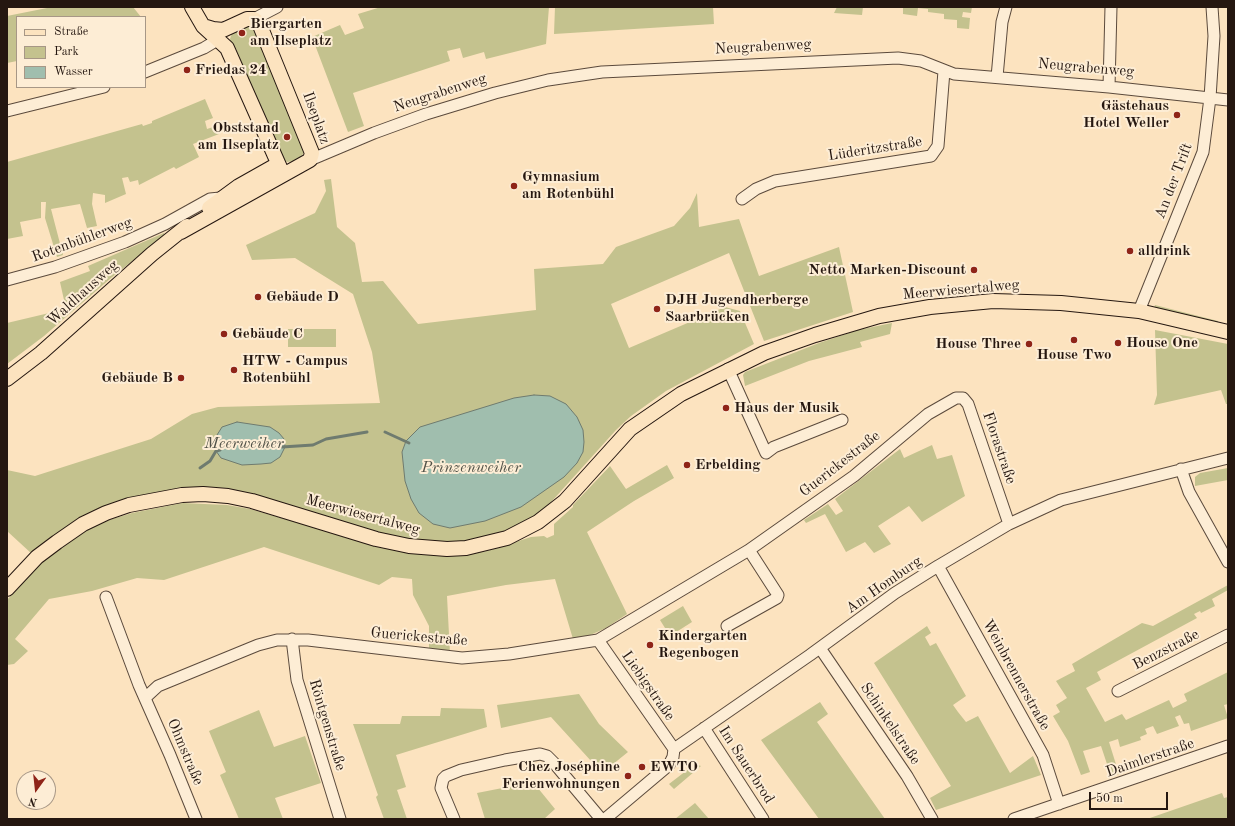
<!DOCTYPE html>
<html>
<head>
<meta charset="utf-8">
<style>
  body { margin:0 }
  #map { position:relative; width:1235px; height:826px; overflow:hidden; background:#fce3bf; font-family:"Old Standard TT",serif }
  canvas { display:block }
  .frame { position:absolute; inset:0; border:8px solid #251710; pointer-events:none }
  .legend { position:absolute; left:16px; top:16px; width:130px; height:72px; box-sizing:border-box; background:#fdedd5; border:1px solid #a79786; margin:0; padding:5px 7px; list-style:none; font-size:12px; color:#251710 }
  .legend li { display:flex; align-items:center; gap:8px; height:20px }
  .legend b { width:20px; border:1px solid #a79786 }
  .north { position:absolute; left:16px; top:770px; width:40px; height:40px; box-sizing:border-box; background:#fdedd5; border:1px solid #a79786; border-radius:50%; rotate:195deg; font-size:11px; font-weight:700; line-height:16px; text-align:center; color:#251710 }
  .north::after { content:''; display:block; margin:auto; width:14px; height:18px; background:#8f2418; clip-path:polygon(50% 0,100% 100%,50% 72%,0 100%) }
  .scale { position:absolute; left:1089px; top:792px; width:79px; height:18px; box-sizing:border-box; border:2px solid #251710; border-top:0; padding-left:5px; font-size:12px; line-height:14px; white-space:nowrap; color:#251710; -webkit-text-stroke:3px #fdedd5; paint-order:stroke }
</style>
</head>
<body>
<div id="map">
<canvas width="1235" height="826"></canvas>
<div class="frame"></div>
<ul class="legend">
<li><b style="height:5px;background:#fce3bf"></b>Straße</li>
<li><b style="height:11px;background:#c4c28e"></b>Park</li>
<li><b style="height:11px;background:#a0beae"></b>Wasser</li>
</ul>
<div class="north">N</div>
<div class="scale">50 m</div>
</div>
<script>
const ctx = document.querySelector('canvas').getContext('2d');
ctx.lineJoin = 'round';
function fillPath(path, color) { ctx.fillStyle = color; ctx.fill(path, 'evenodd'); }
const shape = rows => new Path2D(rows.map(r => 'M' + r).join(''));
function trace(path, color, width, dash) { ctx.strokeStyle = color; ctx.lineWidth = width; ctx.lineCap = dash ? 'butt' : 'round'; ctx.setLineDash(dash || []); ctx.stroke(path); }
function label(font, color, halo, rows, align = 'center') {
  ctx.font = font + ' "Old Standard TT",serif'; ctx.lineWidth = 4; ctx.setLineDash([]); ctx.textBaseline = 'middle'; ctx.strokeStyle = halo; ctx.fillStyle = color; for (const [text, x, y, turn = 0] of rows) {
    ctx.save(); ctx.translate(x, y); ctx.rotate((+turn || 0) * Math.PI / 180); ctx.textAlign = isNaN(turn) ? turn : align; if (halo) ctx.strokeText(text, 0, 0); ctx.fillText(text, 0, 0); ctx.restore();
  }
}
fillPath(shape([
  [52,7,133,7,141,17,17,17,17,61,7,63,7,16],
  [381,7,549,7,546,44,486,59,484,52,463,58,460,48,447,51,450,61,353,93,364,126,348,132,312,37,340,25,345,35,364,28,358,14],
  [555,7,713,7,714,24,554,34],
  [837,7,863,7,862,15,834,13],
  [903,7,972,7,971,13,963,12,962,17,970,18,969,29,957,28,957,20,944,19,944,14,928,12,928,9,918,8,917,16,903,14],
  [250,25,253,27,306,150,300,158,295,161,287,162,283,160,236,49,233,48,230,39,232,33],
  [205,99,213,118,205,121,207,129,216,126,219,134,193,144,199,157,176,169,174,167,139,185,138,180,130,182,128,177,122,178,126,194,105,203,105,195,93,193,92,204,97,226,87,228,80,204,51,209,63,255,57,257,45,218,46,202,41,202,41,218,20,222,23,236,7,239,7,162,142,124,143,126,152,123,152,121],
  [331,179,337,227,355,243,362,282,383,281,418,324,536,310,534,269,603,264,616,247,674,226,690,208,697,193,699,227,739,219,759,276,839,247,853,312,764,341,729,253,611,304,629,348,725,307,740,311,754,344,666,391,631,416,616,430,543,511,527,521,499,534,452,544,409,541,181,489,127,499,32,554,7,531,7,470,35,476,151,439,192,414,218,407,380,403,372,352,353,294,295,258,252,260,246,245,315,213,326,191,324,180],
  [164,233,165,235,111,278,44,336,7,364,7,323,66,309,60,282,90,271,88,266],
  [1155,305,1218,321,1218,324,1154,308],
  [892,323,890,334,860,342,862,347,809,361,745,386,743,375,745,372,819,343,858,330],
  [288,329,336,329,336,347,288,347],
  [1155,330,1228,344,1228,404,1226,404,1221,390,1154,405,1157,395],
  [932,445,937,459,952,455,965,496,922,522,909,506,878,526,891,544,874,553,865,542,846,552,825,514,806,523,804,520,828,504,836,515,843,511,835,499,900,449,904,458],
  [667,465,674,478,634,501,587,532,627,614,606,628,588,636,573,639,555,579,506,585,447,596,450,654,429,651,429,626,413,595,412,579,392,577,379,585,264,547,164,580,137,578,92,591,49,599,15,639,28,651,14,664,7,665,7,600,42,562,60,547,87,530,109,520,132,513,182,503,227,505,250,509,347,537,407,552,427,555,462,555,487,551,531,537,544,536,547,538,554,535,554,524,573,507,573,505,610,466,626,489],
  [1228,468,1228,480,1195,486,1195,477,1200,473],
  [1228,585,1228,590,1212,599,1215,606,1201,613,1200,611,1194,614,1197,618,1097,672,1101,680,1086,688,1105,722,1122,714,1126,720,1169,700,1173,708,1187,701,1184,694,1228,672,1228,704,1224,705,1228,718,1191,731,1189,723,1184,724,1180,715,1175,717,1179,726,1157,734,1153,726,1145,729,1147,734,1140,737,1141,740,1120,747,1118,739,1109,742,1119,774,1111,776,1101,746,1083,751,1090,772,1081,775,1068,741,1053,716,1060,712,1056,705,1067,698,1056,681,1075,671,1072,664,1142,623,1153,626],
  [683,606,692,622,670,636,660,620],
  [927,626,931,633,925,637,930,646,936,643,966,696,953,705,958,712,966,722,978,716,1010,773,1033,756,1041,775,936,810,930,798,951,786,874,663],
  [579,694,599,724,628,752,602,773,551,717,501,728,497,705],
  [820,702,828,714,817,722,885,819,819,819,761,740],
  [441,708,484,709,487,727,396,755,406,787,397,790,407,819,384,819,376,797,378,795,353,724,400,724,402,716,440,716],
  [259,710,274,747,305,736,321,783,275,798,283,819,239,819,220,775,226,772,209,731],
  [695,764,701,766,674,789,669,784],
  [533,782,555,809,544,819,485,819,477,793],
  [1222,793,1224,798,1228,797,1228,819,1147,819],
  [695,803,709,819,675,819]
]), '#c4c28e');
const water = shape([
  [534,395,550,396,566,404,577,417,583,430,584,442,583,452,577,463,564,477,521,507,485,521,450,528,433,524,419,513,411,499,405,481,402,452,406,441,420,427,514,398,534,395],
  [237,422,270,427,279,433,284,439,285,447,280,457,271,463,261,464,242,465,221,458,216,451,217,435,222,427,237,422]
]);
fillPath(water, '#a0beae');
trace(water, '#6f7b6f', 1);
trace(shape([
  [385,432,409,443],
  [282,447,313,445,326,439,367,432],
  [200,468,210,461,216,451,220,450]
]), '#6f7b6f', 3);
const minor = shape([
  [254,19,277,7],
  [145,72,204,48,219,39],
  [997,77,1002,22,1006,7],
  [1109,87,1111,7],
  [7,111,104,87],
  [310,160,374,133,426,114,495,93,548,80,602,72,898,58,921,61,954,74,1109,87,1228,100],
  [742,199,756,189,775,181,931,156,938,146,944,71],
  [7,280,55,267,125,242,165,224,210,199,220,198],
  [1139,311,1203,152,1210,98,1214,36,1212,7],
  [728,369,766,453,774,447,842,420],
  [1181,469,1189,492,1228,562],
  [938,566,1043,755,1059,804],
  [106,597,139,685,170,755,196,819],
  [727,626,777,598,778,595,749,550],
  [292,639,297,680,340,819],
  [598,640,674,749],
  [820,648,907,776,932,819],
  [1118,691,1228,635],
  [145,698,158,686,258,645,277,640,308,640,462,658,509,654,598,640,749,550,854,476,928,414,956,398,963,398,968,404,1009,524],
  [704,728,763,819],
  [454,819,441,788,443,779,446,776,461,770,505,760,540,754,547,756,554,763,601,819],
  [605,819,669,765,673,757,674,749,810,655,895,593,938,566,1009,524,1061,500,1228,458],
  [1014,819,1228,746]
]);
const major = shape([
  [192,7,203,26,227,48,282,172],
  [209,208,239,186,278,164],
  [181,232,310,160,312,153,259,23,254,19,247,19,223,30,213,29,203,26],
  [7,379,41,353,152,254,187,226],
  [7,589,37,557,57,542,83,524,106,513,129,505,182,495,203,494,228,496,252,501,376,539,409,546,447,549,466,548,507,538,538,522,565,501,630,429,681,394,764,353,815,335,879,316,930,307,993,301,1061,303,1139,311,1228,332]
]);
trace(minor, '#5b4a3c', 13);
trace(major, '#251710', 16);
trace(minor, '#fdedd5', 11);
trace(major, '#fce3bf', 14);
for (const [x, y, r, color] of [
  [242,33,4,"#8f2418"],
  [187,70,4,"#8f2418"],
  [1177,115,4,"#8f2418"],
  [287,137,4,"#8f2418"],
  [514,186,4,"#8f2418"],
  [1130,251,4,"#8f2418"],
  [974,270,4,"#8f2418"],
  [258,297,4,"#8f2418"],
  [657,309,4,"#8f2418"],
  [224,334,4,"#8f2418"],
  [1074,340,4,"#8f2418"],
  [1118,343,4,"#8f2418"],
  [1029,344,4,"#8f2418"],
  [234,370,4,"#8f2418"],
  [181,378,4,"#8f2418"],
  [726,408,4,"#8f2418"],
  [687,465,4,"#8f2418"],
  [650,645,4,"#8f2418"],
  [642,767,4,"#8f2418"],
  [628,776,4,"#8f2418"]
]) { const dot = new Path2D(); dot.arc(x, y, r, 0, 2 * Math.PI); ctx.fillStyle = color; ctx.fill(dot); trace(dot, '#fdedd5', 1.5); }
label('bold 15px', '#251710', '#fdedd5', [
  ["Biergarten",250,24],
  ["am Ilseplatz",250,41],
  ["Friedas 24",195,70],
  ["Gästehaus",1169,106,"right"],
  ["Hotel Weller",1169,123,"right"],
  ["Obststand",279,128,"right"],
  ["am Ilseplatz",279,145,"right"],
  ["Gymnasium",522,177],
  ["am Rotenbühl",522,194],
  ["alldrink",1138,251],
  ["Netto Marken-Discount",966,270,"right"],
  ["Gebäude D",266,297],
  ["DJH Jugendherberge",665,300],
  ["Saarbrücken",665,317],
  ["Gebäude C",232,334],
  ["House One",1126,343],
  ["House Three",1021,344,"right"],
  ["House Two",1074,355,"center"],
  ["HTW - Campus",242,361],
  ["Rotenbühl",242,378],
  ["Gebäude B",173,378,"right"],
  ["Haus der Musik",734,408],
  ["Erbelding",695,465],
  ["Kindergarten",658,636],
  ["Regenbogen",658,653],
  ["Chez Joséphine",620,767,"right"],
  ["Ferienwohnungen",620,784,"right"],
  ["EWTO",650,767]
], 'left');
label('15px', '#251710', '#fdedd5', [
  ["Neugrabenweg",763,47,-3],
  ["Neugrabenweg",1086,68,5],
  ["Neugrabenweg",440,93,-18],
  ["Ilseplatz",316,118,70],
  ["Lüderitzstraße",875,149,-9],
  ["An der Trift",1174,181,-69],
  ["Rotenbühlerweg",82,240,-20],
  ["Meerwiesertalweg",961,290,-5],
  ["Waldhausweg",83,293,-42],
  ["Florastraße",999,448,71],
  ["Guerickestraße",840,464,-38],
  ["Meerwiesertalweg",363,515,15],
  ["Am Homburg",884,585,-35],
  ["Guerickestraße",419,637,5],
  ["Benzstraße",1166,650,-27],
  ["Weinbrennerstraße",1016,675,61],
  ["Liebigstraße",648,686,55],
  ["Schinkelstraße",890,724,56],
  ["Röntgenstraße",327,725,73],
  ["Ohmstraße",185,752,67],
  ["Daimlerstraße",1150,758,-19],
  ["Im Sauerbrod",746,765,57]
]);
label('italic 16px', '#505147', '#fdedd5', [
  ["Meerweiher",244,444],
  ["Prinzenweiher",471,468]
]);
</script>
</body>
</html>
